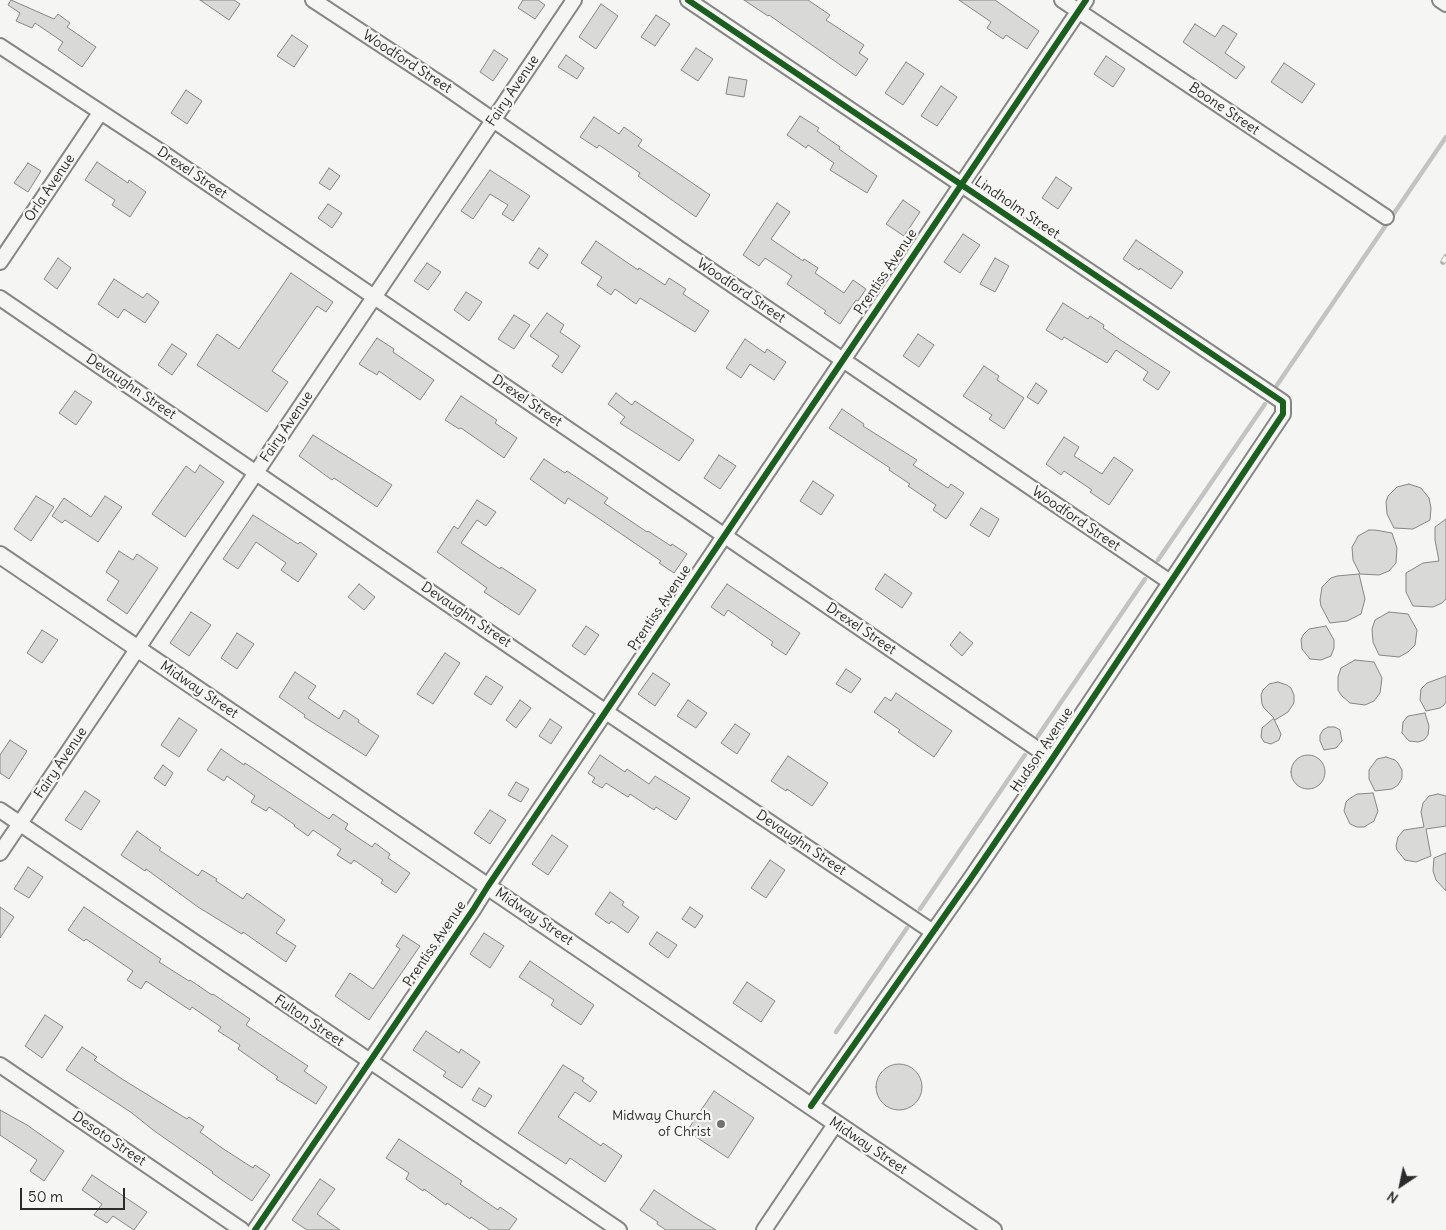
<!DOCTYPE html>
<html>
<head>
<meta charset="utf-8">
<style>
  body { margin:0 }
  #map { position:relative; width:1446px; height:1230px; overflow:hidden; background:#f5f5f3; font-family:Delius,sans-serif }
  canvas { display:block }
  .north { position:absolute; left:1376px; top:1160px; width:50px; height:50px; -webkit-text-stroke:4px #f6f6f2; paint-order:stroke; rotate:214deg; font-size:14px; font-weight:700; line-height:20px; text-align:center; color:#2b2b2b }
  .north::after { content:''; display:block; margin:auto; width:18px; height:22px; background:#2b2b2b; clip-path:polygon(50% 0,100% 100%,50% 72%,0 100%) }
  .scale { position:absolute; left:20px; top:1188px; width:105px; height:22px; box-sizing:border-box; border:2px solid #2b2b2b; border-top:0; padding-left:6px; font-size:15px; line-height:18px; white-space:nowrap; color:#2b2b2b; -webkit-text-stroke:4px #f6f6f2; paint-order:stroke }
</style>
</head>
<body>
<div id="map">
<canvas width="1446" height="1230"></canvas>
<div class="north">N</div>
<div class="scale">50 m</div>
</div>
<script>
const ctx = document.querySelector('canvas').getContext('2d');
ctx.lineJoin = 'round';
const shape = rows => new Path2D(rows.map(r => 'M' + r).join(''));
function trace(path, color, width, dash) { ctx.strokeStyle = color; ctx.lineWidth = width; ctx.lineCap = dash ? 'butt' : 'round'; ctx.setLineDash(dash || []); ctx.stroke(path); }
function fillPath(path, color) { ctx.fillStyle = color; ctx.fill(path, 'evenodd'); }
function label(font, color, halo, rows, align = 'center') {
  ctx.font = font + ' Delius,sans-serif'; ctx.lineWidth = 4.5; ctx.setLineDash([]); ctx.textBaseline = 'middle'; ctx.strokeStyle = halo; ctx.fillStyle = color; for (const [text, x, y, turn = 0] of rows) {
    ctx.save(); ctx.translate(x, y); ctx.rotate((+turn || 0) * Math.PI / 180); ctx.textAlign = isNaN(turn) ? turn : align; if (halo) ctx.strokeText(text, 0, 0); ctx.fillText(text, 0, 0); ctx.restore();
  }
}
trace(shape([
  [1277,385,1446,137],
  [1158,560,1265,404],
  [1038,736,1145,579],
  [920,909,1025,755],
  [836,1032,907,928]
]), '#c3c3c1', 4.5);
const building = shape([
  [11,0,54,19,58,14,70,23,67,27,96,47,82,67,58,50,63,42,35,23,32,28,16,21,20,13,8,5,11,0],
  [200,0,234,0,240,4,229,20,200,0],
  [523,0,538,0,545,5,535,19,518,8,523,0],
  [744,0,808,0,830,15,826,20,864,45,859,53,868,59,856,76,769,15,768,16,744,0],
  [959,0,995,0,1039,31,1027,49,1006,35,1003,39,987,28,991,22,959,0],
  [601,4,618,16,596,49,579,37,601,4],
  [656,15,670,24,655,46,641,37,656,15],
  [1195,24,1215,37,1223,25,1237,34,1225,53,1245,67,1236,79,1183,42,1195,24],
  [292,35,308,46,294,67,277,56,292,35],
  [696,48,713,59,698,81,681,70,696,48],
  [494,50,508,59,493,81,480,72,494,50],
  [566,55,584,68,577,79,558,67,566,55],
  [1106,56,1125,69,1113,87,1094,74,1106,56],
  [906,62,924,74,903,105,885,93,906,62],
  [1284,63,1315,84,1302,103,1271,82,1284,63],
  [729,77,747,80,744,97,726,94,729,77],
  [941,86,957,97,937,126,921,116,941,86],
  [186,90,202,101,187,124,171,113,186,90],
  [800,116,819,128,817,131,840,147,839,149,877,176,867,193,830,170,834,163,808,145,806,148,787,135,800,116],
  [594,117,619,134,624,127,642,140,638,146,710,195,696,217,638,176,640,173,599,145,597,148,580,137,594,117],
  [97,162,128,183,129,180,146,192,130,217,112,205,115,200,85,180,97,162],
  [28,163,41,171,28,192,14,183,28,163],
  [329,168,340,176,330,190,319,183,329,168],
  [490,170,530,196,513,221,502,214,508,205,490,194,473,219,461,211,490,170],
  [1056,177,1072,188,1058,209,1042,198,1056,177],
  [903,200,920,212,904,236,886,224,903,200],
  [777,203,790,212,771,239,803,261,804,259,818,268,815,273,844,293,853,280,866,289,858,301,856,300,840,324,824,313,826,311,787,284,792,276,765,258,759,266,743,255,777,203],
  [328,204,342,213,332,228,318,218,328,204],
  [963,234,980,245,960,273,944,262,963,234],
  [1136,240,1183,272,1171,289,1140,268,1139,270,1123,259,1136,240],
  [596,241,638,270,639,268,665,285,669,278,686,289,683,294,709,311,695,332,640,298,636,304,615,289,611,295,597,285,602,277,581,263,596,241],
  [539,248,548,255,538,269,529,263,539,248],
  [58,258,71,268,57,289,44,279,58,258],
  [995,258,1009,266,995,292,980,284,995,258],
  [427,263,441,272,428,290,414,281,427,263],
  [291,273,333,302,326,312,317,306,272,371,288,382,267,412,197,365,217,334,239,349,291,273],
  [114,279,143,298,147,293,159,302,145,323,124,309,118,318,98,304,114,279],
  [466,292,482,302,469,321,454,310,466,292],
  [1063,303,1088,319,1090,316,1104,325,1103,328,1122,341,1170,372,1158,390,1143,380,1148,372,1116,350,1107,363,1064,337,1062,340,1046,330,1063,303],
  [547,313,564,325,560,332,580,346,562,373,552,366,559,356,530,336,547,313],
  [514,315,530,325,514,349,498,339,514,315],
  [918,334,934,345,919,367,903,356,918,334],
  [377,338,394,349,393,352,434,380,420,400,379,371,377,375,359,364,377,338],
  [745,339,765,353,767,349,786,362,774,380,750,364,741,378,726,368,745,339],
  [172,344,187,354,172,375,158,365,172,344],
  [984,366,999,376,997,380,1024,398,1004,429,989,419,992,415,963,396,984,366],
  [1036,383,1047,391,1038,404,1027,397,1036,383],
  [75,391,92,402,76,425,59,413,75,391],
  [616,393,632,405,635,401,694,440,679,461,620,423,625,417,608,404,616,393],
  [461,396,497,420,495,423,517,438,504,458,461,428,459,429,445,420,461,396],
  [842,409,864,424,863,426,917,460,913,465,948,488,951,484,964,493,946,519,933,510,936,505,908,486,910,484,889,470,890,468,829,428,842,409],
  [313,435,392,485,377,507,334,478,332,480,299,456,313,435],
  [1064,437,1079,447,1074,456,1102,474,1114,457,1133,470,1109,505,1090,492,1092,490,1064,471,1061,475,1046,464,1064,437],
  [719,455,736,466,720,489,704,478,719,455],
  [544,459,565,473,567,471,608,498,604,503,647,532,648,531,671,546,672,544,687,554,674,573,659,563,661,561,595,516,568,498,565,504,530,479,544,459],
  [200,465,224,482,185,537,152,514,186,466,195,473,200,465],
  [813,481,834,495,821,515,800,501,813,481],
  [1409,484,1421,488,1429,498,1431,508,1430,520,1413,529,1394,528,1387,514,1386,502,1388,496,1397,487,1409,484],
  [36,496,54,507,31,541,14,529,36,496],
  [105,496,122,507,98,542,65,520,62,523,52,516,64,498,91,517,105,496],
  [477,500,496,512,486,526,477,520,461,543,500,569,501,567,536,590,519,615,484,592,487,588,437,552,454,526,458,529,477,500],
  [981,508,999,519,989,537,970,525,981,508],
  [253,515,298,544,300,542,317,554,298,582,281,570,286,563,256,542,238,569,223,559,253,515],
  [1446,519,1446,599,1442,603,1433,607,1413,606,1406,592,1406,573,1423,563,1439,561,1435,540,1435,527,1446,519],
  [1369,530,1375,530,1392,533,1397,548,1396,563,1389,571,1379,575,1360,574,1353,560,1352,547,1355,542,1358,536,1369,530],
  [119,551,133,560,137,554,158,568,127,614,107,600,119,581,106,572,119,551],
  [885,574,912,593,902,608,875,589,885,574],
  [1359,574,1365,599,1361,614,1347,621,1330,623,1321,606,1320,600,1322,587,1331,578,1337,576,1359,574],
  [359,584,375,597,364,610,348,597,359,584],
  [727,584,800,633,786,655,771,645,773,642,728,610,724,616,711,607,727,584],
  [191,612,211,625,189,656,170,643,191,612],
  [1389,612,1408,614,1417,630,1415,645,1408,652,1399,657,1379,655,1373,642,1372,629,1375,620,1389,612],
  [586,626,599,635,585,655,572,646,586,626],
  [1326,626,1334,640,1334,648,1331,656,1321,660,1310,659,1302,649,1301,640,1303,635,1309,629,1326,626],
  [42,630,58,640,42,663,27,653,42,630],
  [960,632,973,643,962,656,950,645,960,632],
  [237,633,254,644,237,669,221,658,237,633],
  [445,653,460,663,433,704,417,694,445,653],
  [1355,660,1374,662,1382,678,1380,693,1374,701,1365,705,1350,703,1341,695,1338,690,1338,677,1341,668,1355,660],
  [846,669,861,679,851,693,836,684,846,669],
  [295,672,316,686,308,698,339,719,344,710,359,720,358,722,379,736,366,756,304,717,305,715,279,697,295,672],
  [653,673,670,684,655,706,638,694,653,673],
  [486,676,503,687,491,705,474,694,486,676],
  [1446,676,1446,702,1444,705,1440,708,1426,711,1420,700,1421,689,1427,683,1446,676],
  [1278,682,1287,685,1291,688,1294,695,1294,703,1288,712,1275,720,1274,719,1281,734,1279,740,1271,744,1264,742,1261,737,1262,728,1274,718,1264,708,1262,704,1261,695,1263,690,1269,684,1278,682],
  [896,693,952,731,934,757,898,732,900,730,874,712,885,697,891,701,896,693],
  [520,700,531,708,516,728,506,720,520,700],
  [688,700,707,713,696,728,677,716,688,700],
  [1425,713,1429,726,1428,735,1424,740,1418,742,1409,741,1402,733,1403,722,1408,716,1425,713],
  [179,718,197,730,179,757,161,745,179,718],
  [550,719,562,727,551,744,539,736,550,719],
  [735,724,750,734,737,754,721,743,735,724],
  [1328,727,1335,727,1340,730,1342,741,1336,748,1324,750,1320,741,1320,735,1323,730,1328,727],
  [10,740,27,751,9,779,0,773,0,755,10,740],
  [221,749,244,765,245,763,329,819,333,814,348,824,345,829,372,847,375,843,390,854,388,858,410,873,396,893,381,883,383,880,354,860,351,864,337,855,341,849,313,830,308,836,294,826,295,825,269,807,266,811,251,802,255,796,227,776,224,781,207,770,221,749],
  [600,755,625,772,627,769,649,784,655,776,690,798,676,820,656,807,654,810,630,794,628,797,606,783,602,788,592,782,595,778,588,773,600,755],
  '1291 772a17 17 0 1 1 34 0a17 17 0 1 1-34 0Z',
  [788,756,828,783,812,806,787,789,786,791,771,781,788,756],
  [1386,757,1395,760,1398,763,1402,770,1402,778,1398,785,1392,789,1375,791,1369,779,1369,770,1377,759,1386,757],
  [163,765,173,773,165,786,154,778,163,765],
  [516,782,529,789,521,802,508,795,516,782],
  [85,791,100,801,81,830,65,820,85,791],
  [1373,793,1378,811,1374,821,1364,827,1357,827,1350,824,1344,811,1346,802,1349,799,1357,794,1373,793],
  [1438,794,1446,796,1446,826,1426,829,1431,856,1416,862,1405,860,1397,850,1396,846,1398,837,1404,830,1424,827,1421,812,1423,803,1429,796,1438,794],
  [490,810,506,820,490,844,474,833,490,810],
  [137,831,161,848,159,850,198,876,202,870,217,879,216,881,243,899,247,893,285,920,276,933,296,946,286,962,243,932,242,934,198,907,146,869,145,871,121,855,137,831],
  [552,835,568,846,548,875,532,864,552,835],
  [1446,853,1446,891,1436,880,1433,871,1434,858,1446,853],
  [770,860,785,870,766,898,751,888,770,860],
  [28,867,43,877,29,898,14,889,28,867],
  [610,892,624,902,622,905,639,917,628,933,611,921,609,924,595,914,610,892],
  [0,907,14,917,0,938,0,907],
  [84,907,161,959,159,962,189,981,190,980,212,995,213,994,250,1019,246,1025,308,1066,304,1071,327,1087,316,1104,276,1079,278,1077,238,1049,240,1045,218,1031,221,1027,192,1007,190,1010,146,981,141,989,127,980,133,971,86,939,84,941,68,930,84,907],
  [690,907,703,916,695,928,682,919,690,907],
  [657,932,677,945,668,958,649,944,657,932],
  [484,933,504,946,490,968,470,954,484,933],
  [403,935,420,946,369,1020,335,996,350,973,373,989,400,949,396,946,403,935],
  [530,961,594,1005,581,1025,551,1005,554,1000,519,977,530,961],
  [747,982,775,1001,761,1022,733,1003,747,982],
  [45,1015,63,1027,42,1058,25,1046,45,1015],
  [426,1031,459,1053,461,1049,480,1062,462,1088,443,1076,446,1072,413,1050,426,1031],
  [82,1047,97,1057,94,1060,122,1079,187,1119,189,1117,204,1127,200,1132,222,1148,253,1168,255,1165,270,1175,252,1201,212,1173,213,1172,153,1130,132,1113,66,1070,82,1047],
  '876 1087a23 23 0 1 1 46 0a23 23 0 1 1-46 0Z',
  [563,1065,584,1078,582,1081,597,1092,590,1102,575,1092,558,1117,601,1146,603,1143,622,1156,605,1182,570,1158,566,1164,518,1133,563,1065],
  [479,1088,492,1096,485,1107,472,1100,479,1088],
  [714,1091,754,1118,728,1158,687,1131,714,1091],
  [0,1110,27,1125,64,1151,44,1181,30,1171,37,1160,0,1135,0,1110],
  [399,1139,462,1181,460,1184,498,1210,500,1207,517,1219,509,1230,490,1230,471,1217,470,1219,447,1203,446,1205,424,1189,423,1191,406,1179,409,1173,386,1158,399,1139],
  [92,1175,147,1212,134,1230,113,1216,107,1223,94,1215,102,1204,82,1190,92,1175],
  [320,1179,335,1189,317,1214,340,1230,307,1230,292,1220,320,1179],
  [654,1190,696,1218,716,1230,666,1230,657,1224,658,1222,640,1210,654,1190]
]);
fillPath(building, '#d9d9d8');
trace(building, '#868685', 1);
const minor = shape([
  [313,0,444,86,681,250,1170,582],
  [688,0,1283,402,1283,414,1052,759,971,878,811,1106],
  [1062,0,1386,217],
  [1440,0,1446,4],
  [0,46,163,153,1052,759],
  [0,262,100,113],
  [0,298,606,712,933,932],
  [0,810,619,1230],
  [0,853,574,0],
  [0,1065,242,1230],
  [255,1230,473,910,488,886,1086,0],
  [764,1230,836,1123]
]);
const tertiary = shape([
  [0,555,993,1230]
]);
trace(minor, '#868685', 18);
trace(tertiary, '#868685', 20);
trace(minor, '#f5f5f3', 14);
trace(tertiary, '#f5f5f3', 16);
const rail = shape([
  [1443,262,1446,257]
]);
trace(rail, '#b0b0af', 5.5);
trace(rail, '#f6f6f2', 4, [11]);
trace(shape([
  [688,0,1283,402,1283,414,1052,759,971,878,811,1106],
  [255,1230,473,910,488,886,1086,0]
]), '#1b5e20', 6);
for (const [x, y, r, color] of [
  [721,1124,5,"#727271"]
]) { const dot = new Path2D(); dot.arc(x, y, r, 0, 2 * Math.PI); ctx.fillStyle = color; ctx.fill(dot); trace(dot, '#f6f6f2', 2); }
label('14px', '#2b2b2b', '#f6f6f2', [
  ["Woodford Street",407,62,33],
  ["Fairy Avenue",513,91,-56],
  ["Boone Street",1224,109,34],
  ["Drexel Street",192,173,34],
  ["Orla Avenue",50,188,-56],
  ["Lindholm Street",1017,208,34],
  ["Prentiss Avenue",886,272,-56],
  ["Woodford Street",741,291,34],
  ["Devaughn Street",131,387,34],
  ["Drexel Street",527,401,34],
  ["Fairy Avenue",287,427,-56],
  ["Woodford Street",1076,519,34],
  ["Prentiss Avenue",660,608,-56],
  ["Devaughn Street",466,615,34],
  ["Drexel Street",861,629,34],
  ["Midway Street",199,690,34],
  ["Hudson Avenue",1042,750,-56],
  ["Fairy Avenue",61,763,-56],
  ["Devaughn Street",801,843,34],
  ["Midway Street",534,917,34],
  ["Prentiss Avenue",435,944,-56],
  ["Fulton Street",309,1021,34],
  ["Desoto Street",109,1139,34],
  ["Midway Street",868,1146,34]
]);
label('14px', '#2b2b2b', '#f6f6f2', [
  ["Midway Church",711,1116],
  ["of Christ",711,1132]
], 'right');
</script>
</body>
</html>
